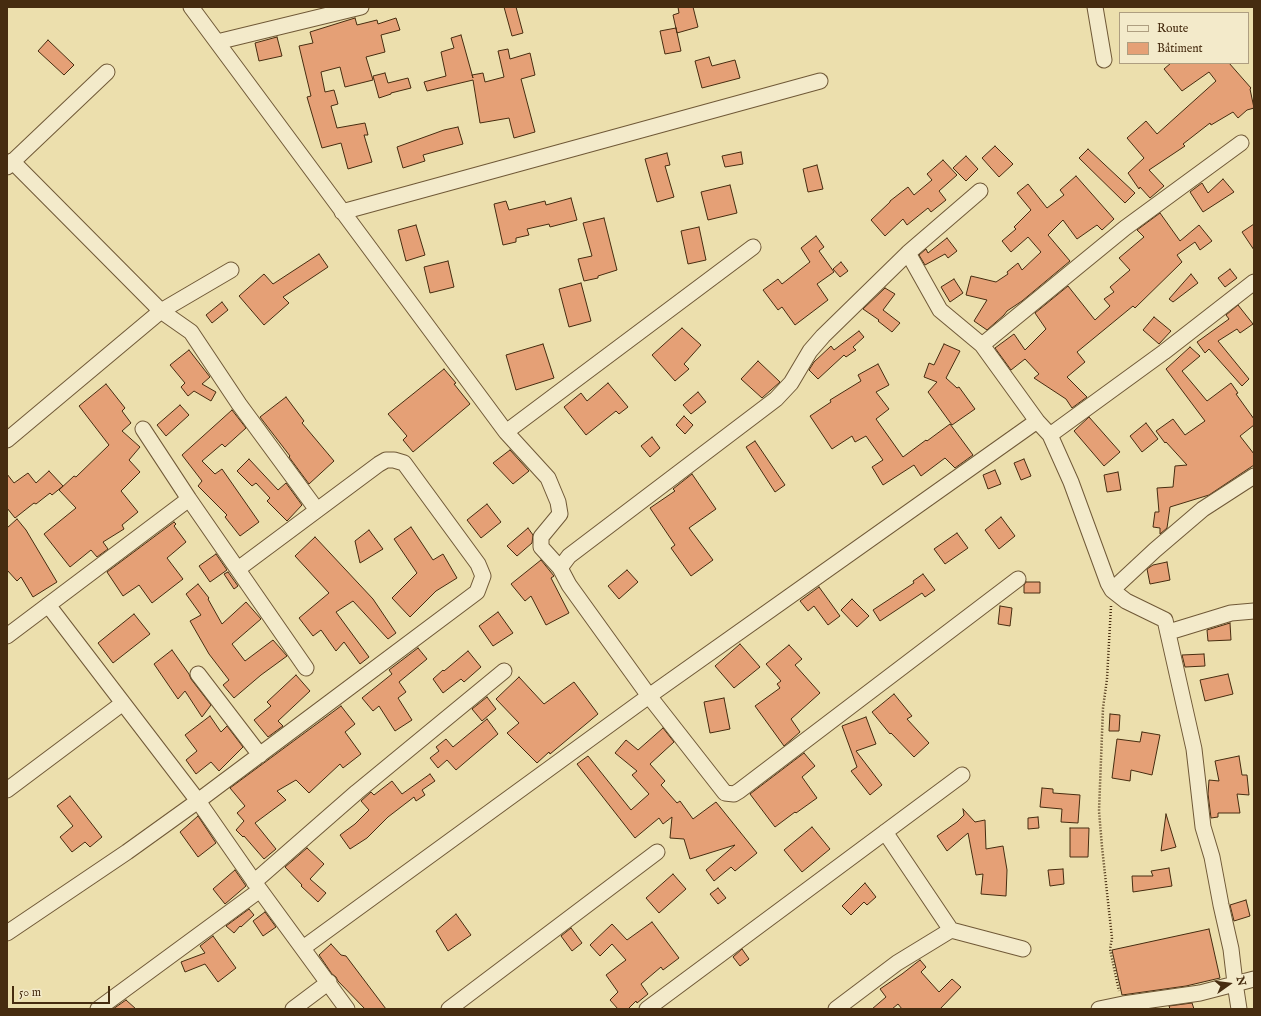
<!DOCTYPE html>
<html>
<head>
<meta charset="utf-8">
<style>
  body { margin:0 }
  #map { position:relative; width:1261px; height:1016px; overflow:hidden; background:#ecdfad; font-family:"IM FELL English",serif }
  canvas { display:block }
  .frame { position:absolute; inset:0; border:8px solid #462c10; pointer-events:none }
  .legend { position:absolute; left:1119px; top:12px; width:130px; height:52px; box-sizing:border-box; background:#f3eaca; border:1px solid #ae9e80; margin:0; padding:5px 7px; list-style:none; font-size:12px; color:#462c10 }
  .legend li { display:flex; align-items:center; gap:8px; height:20px }
  .legend b { width:20px; border:1px solid #ae9e80 }
  .north { position:absolute; left:1209px; top:964px; width:40px; height:40px; -webkit-text-stroke:3px #f3eaca; paint-order:stroke; rotate:76deg; font-size:11px; font-weight:700; line-height:16px; text-align:center; color:#462c10 }
  .north::after { content:''; display:block; margin:auto; width:14px; height:18px; background:#462c10; clip-path:polygon(50% 0,100% 100%,50% 72%,0 100%) }
  .scale { position:absolute; left:12px; top:986px; width:98px; height:18px; box-sizing:border-box; border:2px solid #462c10; border-top:0; padding-left:5px; font-size:12px; line-height:14px; white-space:nowrap; color:#462c10; -webkit-text-stroke:3px #f3eaca; paint-order:stroke }
</style>
</head>
<body>
<div id="map">
<canvas width="1261" height="1016"></canvas>
<div class="frame"></div>
<ul class="legend">
<li><b style="height:5px;background:#f3eaca"></b>Route</li>
<li><b style="height:11px;background:#e5a076"></b>Bâtiment</li>
</ul>
<div class="north">N</div>
<div class="scale">50 m</div>
</div>
<script>
const ctx = document.querySelector('canvas').getContext('2d');
ctx.lineJoin = 'round';
function fillPath(path, color) { ctx.fillStyle = color; ctx.fill(path, 'evenodd'); }
const shape = rows => new Path2D(rows.map(r => 'M' + r).join(''));
function trace(path, color, width, dash) { ctx.strokeStyle = color; ctx.lineWidth = width; ctx.lineCap = dash ? 'butt' : 'round'; ctx.setLineDash(dash || []); ctx.stroke(path); }
const building = shape([
  [504,7,516,7,523,33,512,36,504,7],
  [678,7,693,7,698,27,677,33,673,15,679,13,678,7],
  [355,18,357,25,377,20,378,24,396,18,400,30,381,35,385,52,366,57,373,80,345,87,340,67,321,72,325,92,334,90,338,104,331,106,337,128,365,123,368,135,364,135,372,162,348,169,341,143,322,148,307,97,311,96,299,46,313,43,310,32,355,18],
  [676,28,681,51,665,54,660,31,676,28],
  [461,35,473,78,472,75,483,73,485,82,504,77,498,51,508,49,510,59,530,53,535,75,521,79,535,132,514,138,509,118,480,123,473,80,427,91,424,82,446,76,441,52,454,48,451,38,461,35],
  [277,37,282,56,259,61,255,43,277,37],
  [48,40,74,65,64,75,38,51,48,40],
  [709,57,712,66,735,60,740,78,702,88,695,61,709,57],
  [1171,63,1229,63,1251,88,1250,89,1254,108,1247,110,1238,118,1233,112,1211,125,1210,123,1183,144,1185,146,1149,170,1164,186,1150,198,1140,187,1139,189,1128,173,1144,158,1127,138,1146,121,1157,134,1216,81,1209,72,1182,91,1164,69,1171,63],
  [385,73,388,83,408,78,411,88,391,93,391,94,379,98,373,76,385,73],
  [458,127,463,144,423,155,425,161,403,168,397,147,444,130,458,127],
  [995,146,1013,164,999,177,982,158,995,146],
  [1088,149,1135,193,1125,203,1079,158,1088,149],
  [741,152,743,164,725,167,722,156,741,152],
  [667,153,670,165,665,166,674,197,657,202,645,159,667,153],
  [966,156,978,169,966,181,953,168,966,156],
  [943,160,957,175,939,191,946,200,931,212,928,208,907,225,903,219,885,236,871,220,890,202,890,201,908,187,914,195,932,180,927,174,943,160],
  [817,165,823,189,808,192,803,169,817,165],
  [1076,176,1114,219,1102,230,1097,225,1077,239,1063,220,1048,235,1070,261,1022,301,1007,311,1004,315,987,330,974,321,987,300,966,295,971,276,996,282,1008,274,1007,272,1018,263,1022,270,1041,252,1028,237,1011,252,1002,241,1016,229,1014,227,1031,210,1017,193,1028,184,1047,208,1064,195,1060,190,1076,176],
  [1223,179,1234,192,1203,212,1190,192,1202,183,1208,193,1223,179],
  [730,185,737,213,708,220,701,192,730,185],
  [571,198,577,220,550,227,549,224,527,229,529,235,516,238,516,242,503,245,494,204,506,201,509,210,545,201,546,205,571,198],
  [1160,213,1180,241,1199,225,1212,241,1200,250,1195,242,1177,255,1182,262,1135,308,1133,306,1077,352,1085,362,1067,377,1087,397,1072,408,1066,399,1034,378,1039,374,1025,359,1011,370,995,348,1014,334,1025,350,1046,329,1035,313,1068,286,1095,320,1110,306,1104,299,1114,292,1110,287,1130,270,1119,258,1144,237,1137,230,1160,213],
  [604,218,617,270,598,276,598,278,584,281,578,259,592,256,583,223,604,218],
  [1254,224,1254,250,1242,232,1254,224],
  [416,225,425,255,406,261,398,230,416,225],
  [699,227,706,260,688,264,681,231,699,227],
  [816,236,824,247,819,251,834,272,817,284,828,300,795,325,782,307,778,310,763,290,778,279,782,284,810,262,801,248,816,236],
  [947,238,957,251,948,258,945,254,925,265,919,255,926,249,928,253,947,238],
  [319,254,328,267,283,297,289,303,264,325,239,296,264,274,273,284,319,254],
  [448,261,454,287,430,293,424,267,448,261],
  [841,262,848,271,840,277,833,269,841,262],
  [1230,269,1237,278,1225,287,1218,278,1230,269],
  [1191,274,1198,283,1173,302,1169,299,1191,274],
  [954,279,963,293,950,302,941,287,954,279],
  [581,283,591,321,569,327,559,289,581,283],
  [885,288,895,294,883,310,900,323,892,332,878,321,879,320,863,309,885,288],
  [222,302,228,310,212,323,206,315,222,302],
  [1238,305,1253,324,1240,333,1237,329,1218,341,1249,379,1242,386,1209,349,1205,353,1197,342,1229,319,1226,315,1238,305],
  [1154,317,1171,331,1159,344,1143,330,1154,317],
  [682,328,701,345,684,364,689,369,675,381,652,355,682,328],
  [859,331,864,337,853,347,856,350,846,357,844,355,818,379,809,370,814,362,831,346,834,350,859,331],
  [543,344,554,378,516,390,506,355,543,344],
  [944,344,960,351,946,378,957,388,959,387,975,409,952,425,928,392,937,382,924,377,929,363,934,365,944,344],
  [1190,347,1200,356,1182,371,1207,401,1231,383,1238,393,1236,394,1254,419,1254,425,1240,436,1254,454,1254,465,1209,495,1170,507,1167,528,1160,534,1160,528,1153,527,1155,512,1159,512,1157,488,1173,487,1175,466,1187,465,1166,442,1165,443,1156,431,1173,419,1185,435,1205,421,1166,369,1190,347],
  [189,350,210,377,202,384,216,392,211,401,194,391,188,396,181,387,185,383,170,365,189,350],
  [758,361,780,382,762,398,741,379,758,361],
  [878,364,889,385,876,392,889,409,876,419,903,457,926,440,927,441,950,424,973,455,955,468,945,458,921,476,914,465,883,485,872,467,883,460,866,436,855,442,852,436,832,449,810,416,831,402,830,400,861,381,858,375,878,364],
  [444,369,456,383,454,384,470,404,413,452,403,440,407,436,388,414,444,369],
  [608,383,628,407,619,414,616,411,586,435,564,407,581,393,587,401,608,383],
  [106,384,125,408,122,411,131,423,122,431,140,447,129,460,140,472,121,491,138,512,122,525,124,529,103,542,108,549,97,557,91,550,70,567,44,534,76,508,59,490,74,476,76,477,109,445,79,406,106,384],
  [698,392,706,402,691,414,683,405,698,392],
  [286,397,304,421,302,423,334,461,309,484,289,457,290,456,260,417,286,397],
  [180,405,189,415,166,436,157,425,180,405],
  [232,410,246,428,225,447,222,444,202,461,215,474,222,469,259,522,240,536,225,517,227,515,198,486,202,481,182,455,232,410],
  [684,416,693,425,685,434,676,425,684,416],
  [1089,417,1120,452,1104,466,1074,431,1089,417],
  [1146,423,1158,439,1142,452,1130,436,1146,423],
  [652,437,660,448,650,457,641,446,652,437],
  [755,441,785,485,775,492,746,447,755,441],
  [510,450,529,471,513,484,493,463,510,450],
  [249,459,278,490,286,483,302,505,287,521,267,501,270,498,256,483,252,486,237,471,249,459],
  [1024,459,1031,476,1021,480,1014,463,1024,459],
  [995,470,1001,484,988,489,983,475,995,470],
  [49,471,63,486,52,495,50,493,36,504,34,503,15,518,7,508,7,474,14,483,28,473,36,483,49,471],
  [1118,472,1121,490,1107,492,1104,475,1118,472],
  [692,474,716,509,689,528,713,560,691,576,671,548,675,545,650,508,675,491,673,489,692,474],
  [487,504,501,522,481,538,467,520,487,504],
  [1001,517,1015,536,999,549,985,530,1001,517],
  [17,519,26,530,57,582,33,597,21,577,17,581,7,570,7,528,17,519],
  [174,522,176,524,174,526,186,542,167,558,183,579,152,603,139,585,123,596,107,572,174,522],
  [411,527,433,560,443,554,457,578,436,591,410,617,392,598,417,573,394,539,411,527],
  [528,528,533,535,532,543,517,556,507,546,528,528],
  [369,530,383,549,360,563,355,541,369,530],
  [957,533,968,548,945,564,934,549,957,533],
  [315,537,373,599,396,633,388,639,353,601,336,612,369,657,360,664,344,642,336,651,321,630,313,636,299,618,329,593,295,556,315,537],
  [216,554,227,570,210,582,199,566,216,554],
  [541,560,554,576,551,578,569,613,546,625,531,596,525,601,511,584,541,560],
  [1167,562,1170,580,1150,584,1147,569,1153,565,1167,562],
  [627,570,638,582,619,599,608,586,627,570],
  [228,572,238,586,234,589,224,574,228,572],
  [923,574,935,590,925,597,922,593,880,621,873,610,914,583,913,581,923,574],
  [1026,582,1040,582,1040,593,1024,593,1024,585,1026,582],
  [198,584,209,598,208,599,222,624,246,602,261,619,232,644,245,661,273,640,287,656,261,675,234,698,223,685,229,680,209,654,190,621,201,615,186,594,198,584],
  [819,587,840,616,828,625,814,606,808,611,800,601,819,587],
  [852,599,869,616,857,627,841,610,852,599],
  [1000,606,1012,608,1010,626,998,624,1000,606],
  [498,612,513,633,493,646,479,626,498,612],
  [134,614,150,634,113,663,98,643,134,614],
  [1230,623,1231,640,1208,641,1207,630,1230,623],
  [740,644,760,667,734,688,715,666,740,644],
  [789,645,802,659,795,665,820,693,791,719,800,732,784,746,755,706,780,688,777,684,781,681,766,664,789,645],
  [418,648,427,659,399,682,406,692,398,698,412,720,395,731,379,706,373,711,362,698,392,674,389,670,418,648],
  [172,650,189,674,191,679,211,705,202,717,185,691,178,699,154,664,172,650],
  [468,651,481,667,464,682,461,679,443,693,433,679,443,670,444,671,468,651],
  [1204,654,1205,666,1185,667,1182,655,1204,654],
  [1228,674,1233,694,1205,701,1200,680,1228,674],
  [296,675,310,691,278,721,283,726,268,737,254,720,271,706,267,702,296,675],
  [519,677,544,704,574,682,598,714,550,754,549,752,537,763,507,733,519,723,496,699,519,677],
  [894,694,912,716,907,719,929,743,914,757,891,733,890,734,872,712,894,694],
  [487,697,496,709,482,721,472,709,487,697],
  [724,698,730,729,710,733,704,702,724,698],
  [341,706,355,724,345,732,361,754,343,768,340,764,309,793,296,780,277,791,286,800,255,823,276,849,264,859,244,836,243,837,236,830,244,821,237,813,245,806,230,788,341,706],
  [1110,714,1120,715,1119,731,1109,731,1110,714],
  [210,716,221,732,227,726,243,747,219,771,211,762,196,774,186,760,197,751,185,735,210,716],
  [866,717,876,744,856,751,882,785,870,795,851,771,857,767,842,726,866,717],
  [487,719,498,734,456,770,447,760,438,768,430,758,439,751,436,747,446,739,453,747,487,719],
  [663,728,674,742,650,764,665,781,661,785,677,803,680,801,693,819,716,802,757,853,735,871,731,867,714,881,706,870,735,845,690,859,684,839,670,838,672,817,663,824,659,818,635,838,577,764,588,756,631,810,649,794,632,775,637,771,615,753,626,740,638,750,663,728],
  [1142,732,1160,735,1152,775,1131,770,1130,781,1112,778,1117,739,1140,742,1142,732],
  [804,753,815,766,802,777,817,798,796,813,795,812,775,827,750,794,804,753],
  [1239,756,1242,775,1247,775,1249,795,1237,794,1240,813,1218,813,1218,817,1211,818,1208,794,1209,780,1219,781,1215,761,1239,756],
  [430,774,435,781,422,790,425,795,416,801,414,797,388,817,367,838,350,849,340,835,355,824,369,810,361,801,371,792,374,795,392,781,402,794,430,774],
  [1042,788,1053,789,1053,793,1080,795,1078,823,1061,822,1062,809,1040,807,1042,788],
  [70,796,102,837,90,847,85,842,72,852,60,837,73,826,57,806,70,796],
  [963,809,975,822,985,820,986,849,1003,846,1007,870,1006,896,981,894,983,874,976,875,968,833,947,851,937,836,957,822,964,815,963,809],
  [1166,814,1176,847,1161,851,1166,814],
  [198,816,216,843,198,857,180,832,198,816],
  [1038,817,1039,828,1028,829,1028,818,1038,817],
  [812,827,830,849,802,872,784,850,812,827],
  [1070,828,1089,828,1088,857,1070,857,1070,828],
  [307,848,324,864,310,879,326,893,318,902,301,886,302,885,285,867,307,848],
  [1169,868,1172,886,1133,892,1132,876,1153,876,1151,871,1169,868],
  [1063,869,1064,884,1050,886,1048,870,1063,869],
  [235,870,246,886,225,904,213,889,235,870],
  [673,874,686,889,659,913,646,898,673,874],
  [865,883,876,897,867,905,864,902,851,915,842,906,865,883],
  [718,888,726,898,718,904,710,894,718,888],
  [1246,900,1250,916,1234,921,1230,905,1246,900],
  [249,909,254,915,241,927,240,926,234,933,226,926,249,909],
  [265,912,276,927,263,936,253,921,265,912],
  [456,914,471,935,448,951,436,931,456,914],
  [652,922,679,958,663,970,661,967,641,984,648,994,637,1003,636,1001,628,1009,618,1009,610,1000,618,992,606,975,626,960,612,944,600,956,590,945,612,924,627,940,652,922],
  [571,928,582,943,572,951,561,936,571,928],
  [1209,929,1220,978,1186,986,1122,995,1112,950,1209,929],
  [213,936,236,968,218,982,205,964,185,972,181,962,205,953,200,946,213,936],
  [331,944,341,955,346,956,386,1009,365,1009,338,981,336,977,332,974,319,955,331,944],
  [742,949,749,959,740,966,733,957,742,949],
  [920,960,926,967,921,972,939,992,952,979,961,987,940,1009,902,1009,898,1004,892,1009,872,1009,886,997,880,989,902,974,920,960],
  [126,1000,136,1009,113,1009,126,1000],
  [1192,1003,1194,1009,1170,1009,1169,1006,1192,1003]
]);
fillPath(building, '#e5a076');
trace(building, '#462c10', 1);
const street = shape([
  [191,7,506,432,548,478,558,502,560,514,541,537,541,547,560,568,569,585,649,696,725,793,734,794,739,791,1018,579],
  [1095,7,1104,60],
  [217,42,361,7],
  [12,161,161,311,191,332,239,404,317,510],
  [7,167,107,72],
  [342,212,820,81],
  [908,253,940,310,982,345,1037,421,1050,435,1071,482,1108,583,1112,590,1126,601,1165,620,1194,749,1203,827,1212,857,1221,905,1231,949,1235,983,1239,1009],
  [982,345,1125,228,1241,143],
  [143,429,189,499,306,668],
  [506,432,753,247],
  [1050,435,1164,352,1254,282],
  [7,440,161,311,231,270],
  [560,568,569,556,776,399,791,383,810,351,823,336,908,253,980,191],
  [1112,590,1155,550,1203,509,1254,476],
  [48,605,198,801,260,890,347,1009],
  [1169,632,1231,613,1254,611],
  [7,636,189,499],
  [198,674,260,755],
  [7,790,123,703],
  [885,832,951,930],
  [254,882,357,792,504,671],
  [7,933,127,852,198,801,477,592,483,576,478,564,404,463,394,460,386,460,379,464,238,569],
  [303,948,649,696,1037,421],
  [98,1009,260,890],
  [293,1009,329,982],
  [449,1009,657,852],
  [647,1009,962,775],
  [836,1009,897,963,951,930,1023,949],
  [1099,1009,1123,1004,1200,993,1254,979]
]);
trace(street, '#705937', 17);
trace(shape([
  [1111,606,1107,679,1103,708,1099,811,1102,847,1112,938,1110,949,1119,991]
]), '#462c10', 2.5, [1, 2]);
trace(street, '#f3eaca', 15);
</script>
</body>
</html>
